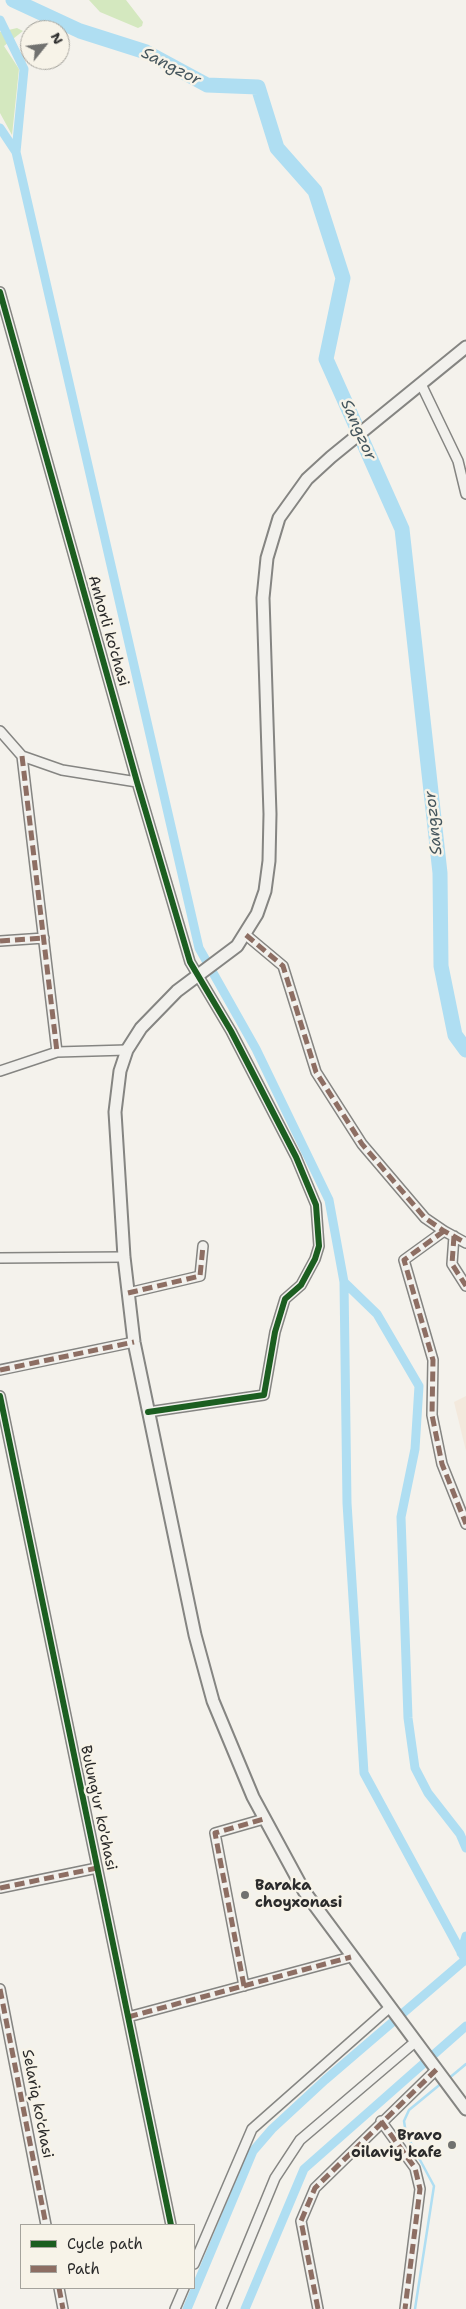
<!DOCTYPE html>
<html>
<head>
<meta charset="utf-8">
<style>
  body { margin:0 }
  #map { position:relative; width:466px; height:2309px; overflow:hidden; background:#f4f2ec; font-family:"Shantell Sans",sans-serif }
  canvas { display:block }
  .legend { position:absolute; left:20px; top:2224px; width:175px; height:65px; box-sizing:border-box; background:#f7f3e8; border:1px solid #a5a39c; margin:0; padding:6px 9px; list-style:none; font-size:15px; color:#2b2b2b }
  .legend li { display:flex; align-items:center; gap:10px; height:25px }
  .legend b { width:25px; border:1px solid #a5a39c }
  .north { position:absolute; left:20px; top:20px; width:50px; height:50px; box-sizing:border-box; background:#f7f3e8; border:1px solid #a5a39c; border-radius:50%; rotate:61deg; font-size:14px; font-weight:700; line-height:20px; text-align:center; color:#2b2b2b }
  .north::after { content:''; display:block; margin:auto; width:18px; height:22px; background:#71716f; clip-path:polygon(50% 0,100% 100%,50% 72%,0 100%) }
</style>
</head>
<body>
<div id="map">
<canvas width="466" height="2309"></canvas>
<ul class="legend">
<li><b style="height:6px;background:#1b5e20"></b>Cycle path</li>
<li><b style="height:6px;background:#8d6e63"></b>Path</li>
</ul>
<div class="north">N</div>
</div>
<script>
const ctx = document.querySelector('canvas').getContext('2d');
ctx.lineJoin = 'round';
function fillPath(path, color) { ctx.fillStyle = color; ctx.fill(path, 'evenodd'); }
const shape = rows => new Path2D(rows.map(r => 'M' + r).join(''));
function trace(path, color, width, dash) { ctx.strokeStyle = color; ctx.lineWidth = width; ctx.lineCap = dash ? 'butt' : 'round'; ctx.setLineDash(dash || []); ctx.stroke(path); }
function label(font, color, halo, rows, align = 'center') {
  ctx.font = font + ' "Shantell Sans",sans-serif'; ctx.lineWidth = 5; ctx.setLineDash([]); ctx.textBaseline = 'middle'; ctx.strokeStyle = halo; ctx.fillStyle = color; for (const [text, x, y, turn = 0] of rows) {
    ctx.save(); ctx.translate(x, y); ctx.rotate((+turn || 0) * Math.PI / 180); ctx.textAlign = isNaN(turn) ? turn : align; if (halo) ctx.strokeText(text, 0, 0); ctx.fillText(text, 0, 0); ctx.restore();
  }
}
fillPath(shape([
  [466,1396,466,1451,454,1402]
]), '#f3e9dd');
fillPath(shape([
  [89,0,126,0,143,22,142,26,138,28,100,12],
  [17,28,23,31,4,46,19,69,12,135,0,113,0,32]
]), '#d4e8bf');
trace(shape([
  [448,2079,466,2064],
  [415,2309,434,2186,406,2134,404,2121,409,2110,443,2082]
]), '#afdef2', 2.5);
trace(shape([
  [0,20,24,69,16,152,199,948,256,1049,329,1200,344,1282,347,1503,364,1773,466,1961],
  [0,128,16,152],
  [344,1282,377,1314,419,1386,415,1449,401,1517,408,1718,415,1768,428,1793,460,1834,466,1848],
  [461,1953,466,1936],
  [187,2309,253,2151,272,2129,325,2080,465,1960],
  [245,2309,304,2169,466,2026]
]), '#afdef2', 9);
trace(shape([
  [13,0,80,31,146,52,207,85,258,87,277,148,315,191,343,278,326,359,402,529,440,873,441,966,455,1035,466,1050]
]), '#afdef2', 15);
const minor = shape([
  [0,292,137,782,190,962,231,1031,296,1157,316,1205,319,1246,315,1259,301,1285,285,1299,275,1332,264,1395,148,1412],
  [421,384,458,461,466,494],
  [0,731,22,756,62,770,137,782],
  [22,756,57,1052],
  [246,935,283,966,316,1072,362,1144,425,1218,444,1231,466,1243],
  [0,941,44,938],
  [0,1071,57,1052,127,1050],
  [444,1231,404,1260,433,1360,432,1415,442,1464,466,1524],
  [454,1236,452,1264,466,1286],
  [0,1258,124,1257],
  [128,1293,200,1276,203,1246],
  [0,1370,134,1342],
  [0,1396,171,2225],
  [0,1888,97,1868],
  [244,1986,215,1833,264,1819],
  [0,1989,46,2225],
  [128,2017,351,1957],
  [381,2121,415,2168,420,2189,405,2309],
  [194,2264,252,2129,389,2008],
  [59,2288,63,2309],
  [175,2309,184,2288],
  [221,2309,275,2178,300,2140,415,2042],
  [318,2309,301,2221,315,2188,437,2069]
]);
const major = shape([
  [466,347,331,457,307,479,279,518,267,558,263,598,270,814,269,861,265,891,257,914,237,946,177,991,141,1028,127,1050,120,1071,115,1112,124,1257,134,1342,195,1635,213,1701,253,1797,304,1891,466,2109]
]);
trace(minor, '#858582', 12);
trace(major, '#858582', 15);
trace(minor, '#f2f1ed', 9);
trace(major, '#f2f1ed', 11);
trace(shape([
  [22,756,57,1052],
  [246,935,283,966,316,1072,362,1144,425,1218,444,1231,466,1243],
  [0,941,44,938],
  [444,1231,404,1260,433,1360,432,1415,442,1464,466,1524],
  [454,1236,452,1264,466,1286],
  [128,1293,200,1276,203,1246],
  [0,1370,134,1342],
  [0,1888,97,1868],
  [244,1986,215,1833,264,1819],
  [0,1989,46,2225],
  [128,2017,351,1957],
  [381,2121,415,2168,420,2189,405,2309],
  [59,2288,63,2309],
  [318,2309,301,2221,315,2188,437,2069]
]), '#8d6e63', 5, [10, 5]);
trace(shape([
  [0,292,137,782,190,962,231,1031,296,1157,316,1205,319,1246,315,1259,301,1285,285,1299,275,1332,264,1395,148,1412],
  [0,1396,171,2225]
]), '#1b5e20', 6);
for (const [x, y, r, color] of [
  [245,1895,5,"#71716f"],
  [452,2145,5,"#71716f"]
]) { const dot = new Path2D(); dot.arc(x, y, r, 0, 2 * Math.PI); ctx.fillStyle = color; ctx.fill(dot); trace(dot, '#f7f3e8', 2); }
label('15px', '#2b2b2b', '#f7f3e8', [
  ["Anhorli ko'chasi",108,631,74],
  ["Bulung'ur ko'chasi",98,1808,78],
  ["Selariq ko'chasi",37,2104,79]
]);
label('bold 15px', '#2b2b2b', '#f7f3e8', [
  ["Baraka",255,1886],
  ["choyxonasi",255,1903],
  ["Bravo",442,2136,"right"],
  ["oilaviy kafe",442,2153,"right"]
], 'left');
label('italic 16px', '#45565d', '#f7f3e8', [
  ["Sangzor",171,67,27],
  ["Sangzor",358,430,66],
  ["Sangzor",434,823,-96]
]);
</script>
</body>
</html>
